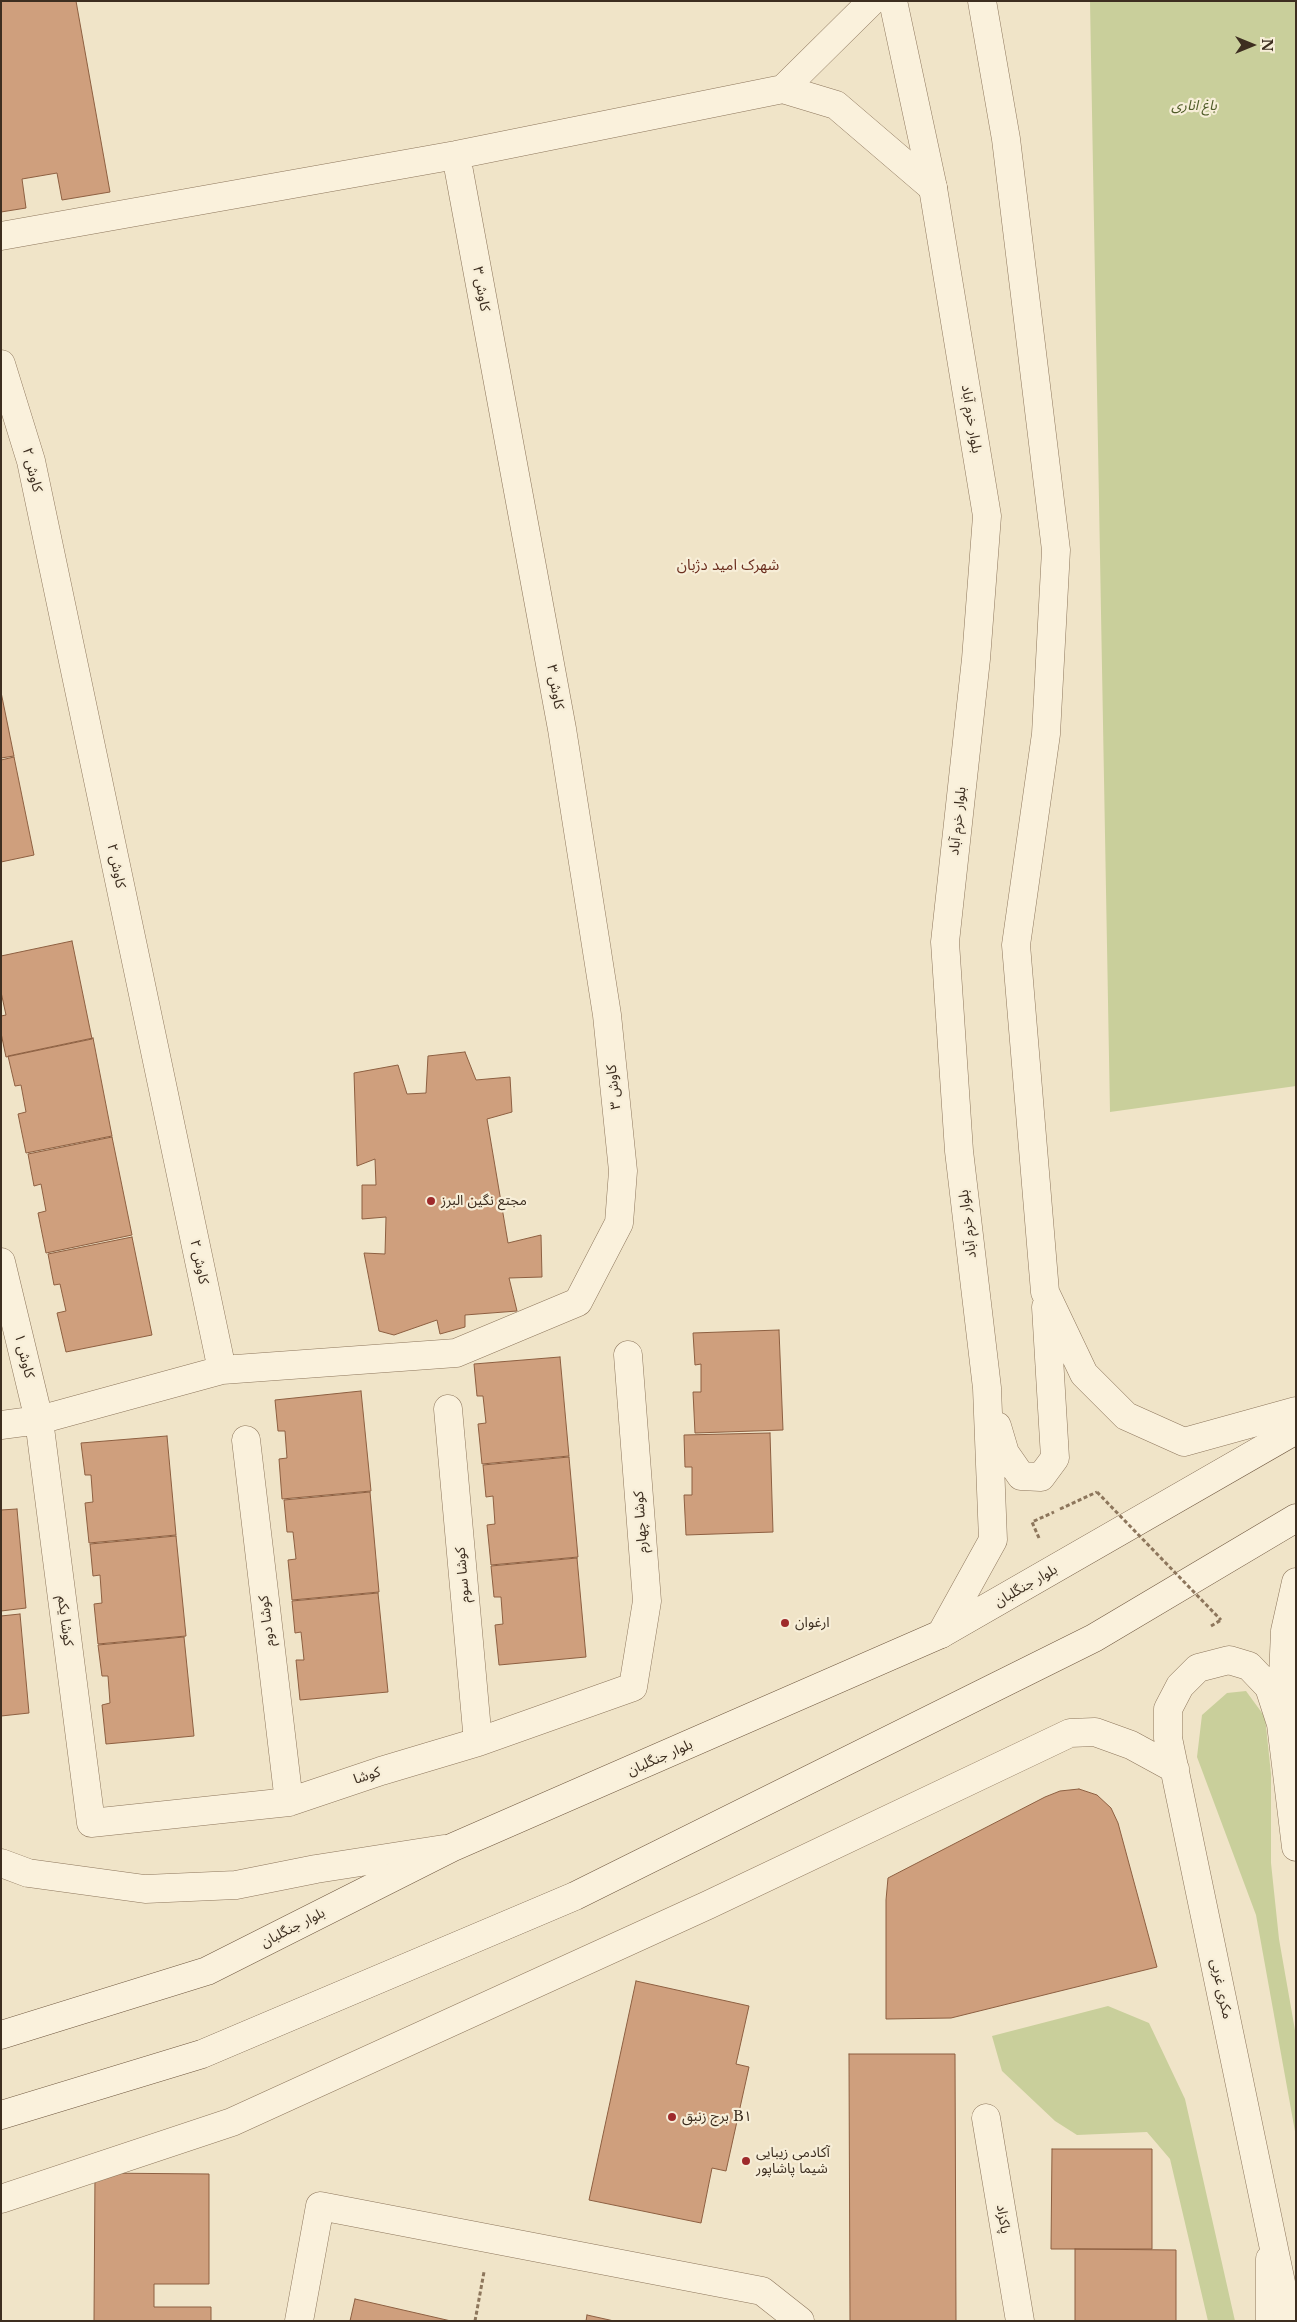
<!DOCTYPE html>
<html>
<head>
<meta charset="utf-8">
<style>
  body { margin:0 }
  #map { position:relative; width:1297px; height:2322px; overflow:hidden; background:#f0e4c8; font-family:"Libre Baskerville",serif }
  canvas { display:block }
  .frame { position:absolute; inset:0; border:2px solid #3d2e20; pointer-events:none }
  .north { position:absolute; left:1227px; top:20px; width:50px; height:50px; -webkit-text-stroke:4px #f7eed8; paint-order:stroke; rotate:90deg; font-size:14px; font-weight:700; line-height:20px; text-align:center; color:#3d2e20 }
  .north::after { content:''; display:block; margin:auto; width:18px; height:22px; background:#3d2e20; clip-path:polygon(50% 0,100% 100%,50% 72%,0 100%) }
</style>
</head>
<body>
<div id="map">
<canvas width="1297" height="2322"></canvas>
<div class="frame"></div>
<div class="north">N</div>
</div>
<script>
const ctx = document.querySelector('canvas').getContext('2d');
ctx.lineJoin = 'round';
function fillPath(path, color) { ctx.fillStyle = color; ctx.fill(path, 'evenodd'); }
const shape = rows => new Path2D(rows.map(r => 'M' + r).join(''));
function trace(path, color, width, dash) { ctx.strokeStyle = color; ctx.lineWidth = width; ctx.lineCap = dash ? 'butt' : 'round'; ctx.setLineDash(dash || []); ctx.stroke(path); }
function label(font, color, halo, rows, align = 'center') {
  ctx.font = font + ' "Libre Baskerville","Noto Sans Arabic",serif'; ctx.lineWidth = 4.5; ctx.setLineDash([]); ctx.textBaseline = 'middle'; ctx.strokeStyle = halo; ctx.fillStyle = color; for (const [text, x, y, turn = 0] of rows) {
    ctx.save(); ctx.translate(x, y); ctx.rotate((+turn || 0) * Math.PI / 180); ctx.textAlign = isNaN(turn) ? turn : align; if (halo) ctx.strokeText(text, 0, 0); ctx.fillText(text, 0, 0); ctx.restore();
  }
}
fillPath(shape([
  [1090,1,1296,1,1296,1086,1110,1112],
  [1246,1691,1265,1717,1271,1774,1271,1863,1279,1939,1296,2036,1296,2137,1256,1915,1197,1757,1202,1715,1227,1693],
  [1108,2006,1149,2023,1185,2099,1235,2321,1208,2321,1170,2159,1147,2132,1077,2135,1055,2121,1002,2071,992,2036]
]), '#c9cf9b');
const building = shape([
  [1,1,76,1,110,192,62,200,57,173,22,179,26,208,1,212,1,1],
  [1,692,14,756,1,758,1,692],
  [14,757,34,855,1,862,1,760,14,757],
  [72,941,92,1039,6,1057,1,1033,1,1016,6,1015,1,992,1,956,72,941],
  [93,1038,112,1136,26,1153,18,1114,26,1112,21,1085,15,1086,8,1056,93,1038],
  [465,1052,476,1080,510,1077,512,1112,487,1119,508,1243,541,1235,542,1277,509,1278,517,1311,465,1315,465,1327,440,1334,437,1320,394,1335,379,1331,364,1253,385,1254,386,1217,362,1219,362,1185,376,1185,375,1159,357,1166,354,1073,398,1065,407,1094,426,1093,428,1056,465,1052],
  [112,1137,132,1235,46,1253,38,1213,46,1211,41,1184,34,1186,28,1154,112,1137],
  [132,1237,152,1335,66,1352,57,1313,66,1311,60,1284,54,1285,48,1254,132,1237],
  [779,1330,783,1430,695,1433,693,1392,701,1392,701,1364,695,1365,693,1333,779,1330],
  [560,1357,569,1456,482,1464,478,1424,486,1423,483,1396,477,1396,474,1364,560,1357],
  [361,1391,371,1491,282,1499,279,1459,287,1458,285,1431,278,1431,275,1400,361,1391],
  [770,1433,773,1532,686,1535,684,1495,692,1495,692,1467,685,1467,684,1435,770,1433],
  [167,1436,176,1535,89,1543,85,1503,93,1502,91,1475,85,1475,81,1443,167,1436],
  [569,1457,578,1557,491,1565,487,1525,495,1524,493,1496,486,1497,483,1465,569,1457],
  [370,1492,379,1592,292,1600,288,1560,296,1559,293,1532,287,1532,284,1500,370,1492],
  [17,1509,26,1608,1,1611,1,1510,17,1509],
  [176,1536,186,1636,98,1644,94,1604,102,1603,100,1575,93,1576,90,1544,176,1536],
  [577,1558,586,1657,499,1665,495,1625,503,1624,501,1597,494,1597,491,1566,577,1558],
  [378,1593,388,1692,300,1700,296,1660,304,1660,301,1632,295,1633,292,1601,378,1593],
  [20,1614,29,1713,1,1716,1,1616,20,1614],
  [184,1637,194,1736,106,1744,102,1705,110,1703,108,1676,102,1676,98,1645,184,1637],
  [1079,1789,1097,1795,1111,1808,1118,1823,1157,1967,951,2018,886,2019,886,1900,888,1878,1045,1797,1060,1791,1079,1789],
  [636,1981,749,2006,736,2064,749,2067,726,2171,712,2168,701,2223,589,2200,636,1981],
  [849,2054,955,2054,956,2321,850,2321,849,2054],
  [1052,2149,1152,2149,1152,2249,1051,2249,1052,2149],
  [95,2173,209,2174,209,2284,154,2284,154,2307,211,2307,211,2321,94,2321,95,2173],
  [1075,2249,1176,2250,1176,2321,1075,2321,1075,2249],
  [355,2299,451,2321,350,2321,355,2299],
  [587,2315,614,2321,586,2321,587,2315]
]);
fillPath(building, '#cf9f7d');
trace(building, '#8d5f41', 1);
const minor = shape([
  [783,89,872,1],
  [1,236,456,155,783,89,836,105,933,188],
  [1,364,31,461,222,1370],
  [1,1262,39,1420,91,1823,289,1802,381,1771,478,1742,633,1687,647,1601,628,1355],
  [448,1409,478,1742],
  [1,1425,39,1420,222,1370,456,1353,578,1302,619,1223,623,1171,607,1015,562,729,456,155],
  [246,1440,289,1802],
  [986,2118,1020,2321],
  [299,2321,320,2206,762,2291,800,2321],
  [1270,2321,1270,2259]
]);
const tertiary = shape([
  [893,1,933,188,987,516,976,659,945,942,959,1151,987,1388,993,1540,941,1634],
  [982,1,1006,139,1056,550,1046,734,1016,945,1045,1292,1084,1374,1126,1416,1184,1442,1296,1411],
  [997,1426,1005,1453,1021,1476,1041,1477,1055,1458,1046,1307],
  [1296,1582,1285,1631,1281,1724,1296,1847],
  [1281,1724,1269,1687,1249,1666,1229,1660,1198,1668,1180,1686,1168,1709,1168,1738,1289,2321],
  [1,1863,28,1873,145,1889,236,1885,316,1869,444,1849],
  [1,2199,232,2122,708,1905,1070,1733,1095,1732,1131,1745,1175,1769]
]);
const secondary = shape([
  [1,2035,207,1971,451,1848,941,1634,1296,1430],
  [1,2115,202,2054,575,1896,1094,1638,1296,1518]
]);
trace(minor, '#8d765c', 29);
trace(tertiary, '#8d765c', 29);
trace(secondary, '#6f573f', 29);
trace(shape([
  [1060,1509,1097,1492],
  [1039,1538,1032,1522,1054,1512],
  [1211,1626,1221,1620],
  [475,2321,484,2272]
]), '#8d765c', 3, [4, 2.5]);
trace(minor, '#faf1dc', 28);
trace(tertiary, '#faf1dc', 28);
trace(secondary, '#faf1dc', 28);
trace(shape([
  [1097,1492,1221,1620]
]), '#8d765c', 3, [4, 2.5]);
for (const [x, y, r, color] of [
  [431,1201,5,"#9e2a2b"],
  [785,1623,5,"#9e2a2b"],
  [672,2117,5,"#9e2a2b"],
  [746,2161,5,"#9e2a2b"]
]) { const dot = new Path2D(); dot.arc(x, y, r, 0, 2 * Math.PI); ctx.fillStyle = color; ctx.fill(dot); trace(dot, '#f7eed8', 2); }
label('italic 14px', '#4d5a26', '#f7eed8', [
  ["باغ اناری",1194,106]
]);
label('14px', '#3d2e20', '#f7eed8', [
  ["کاوش ۳",481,289,80],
  ["بلوار خرم آباد",971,419,81],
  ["کاوش ۲",32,470,76],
  ["کاوش ۳",555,687,80],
  ["بلوار خرم آباد",958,821,-84],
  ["کاوش ۲",116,866,78],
  ["کاوش ۳",614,1087,-96],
  ["بلوار خرم آباد",968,1224,-97],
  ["کاوش ۲",199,1262,78],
  ["کاوش ۱",24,1356,76],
  ["کوشا چهارم",641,1522,-94],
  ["کوشا سوم",463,1575,-95],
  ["بلوار جنگلبان",1026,1586,-30],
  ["کوشا یکم",65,1621,83],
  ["کوشا دوم",267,1621,-97],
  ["بلوار جنگلبان",660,1758,-24],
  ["کوشا",367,1776,-18],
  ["بلوار جنگلبان",293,1928,-27],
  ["مکری غربی",1221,1989,78],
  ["پاکزاد",1003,2219,81]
]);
label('14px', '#3d2e20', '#f7eed8', [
  ["مجتع نگین البرز",441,1201],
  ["ارغوان",795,1623],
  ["برج زنبق B۱",682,2117],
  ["آکادمی زیبایی",756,2153],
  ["شیما پاشاپور",756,2169]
], 'left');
label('15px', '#6b2e1e', '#f7eed8', [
  ["شهرک امید دژبان",728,566]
]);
</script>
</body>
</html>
